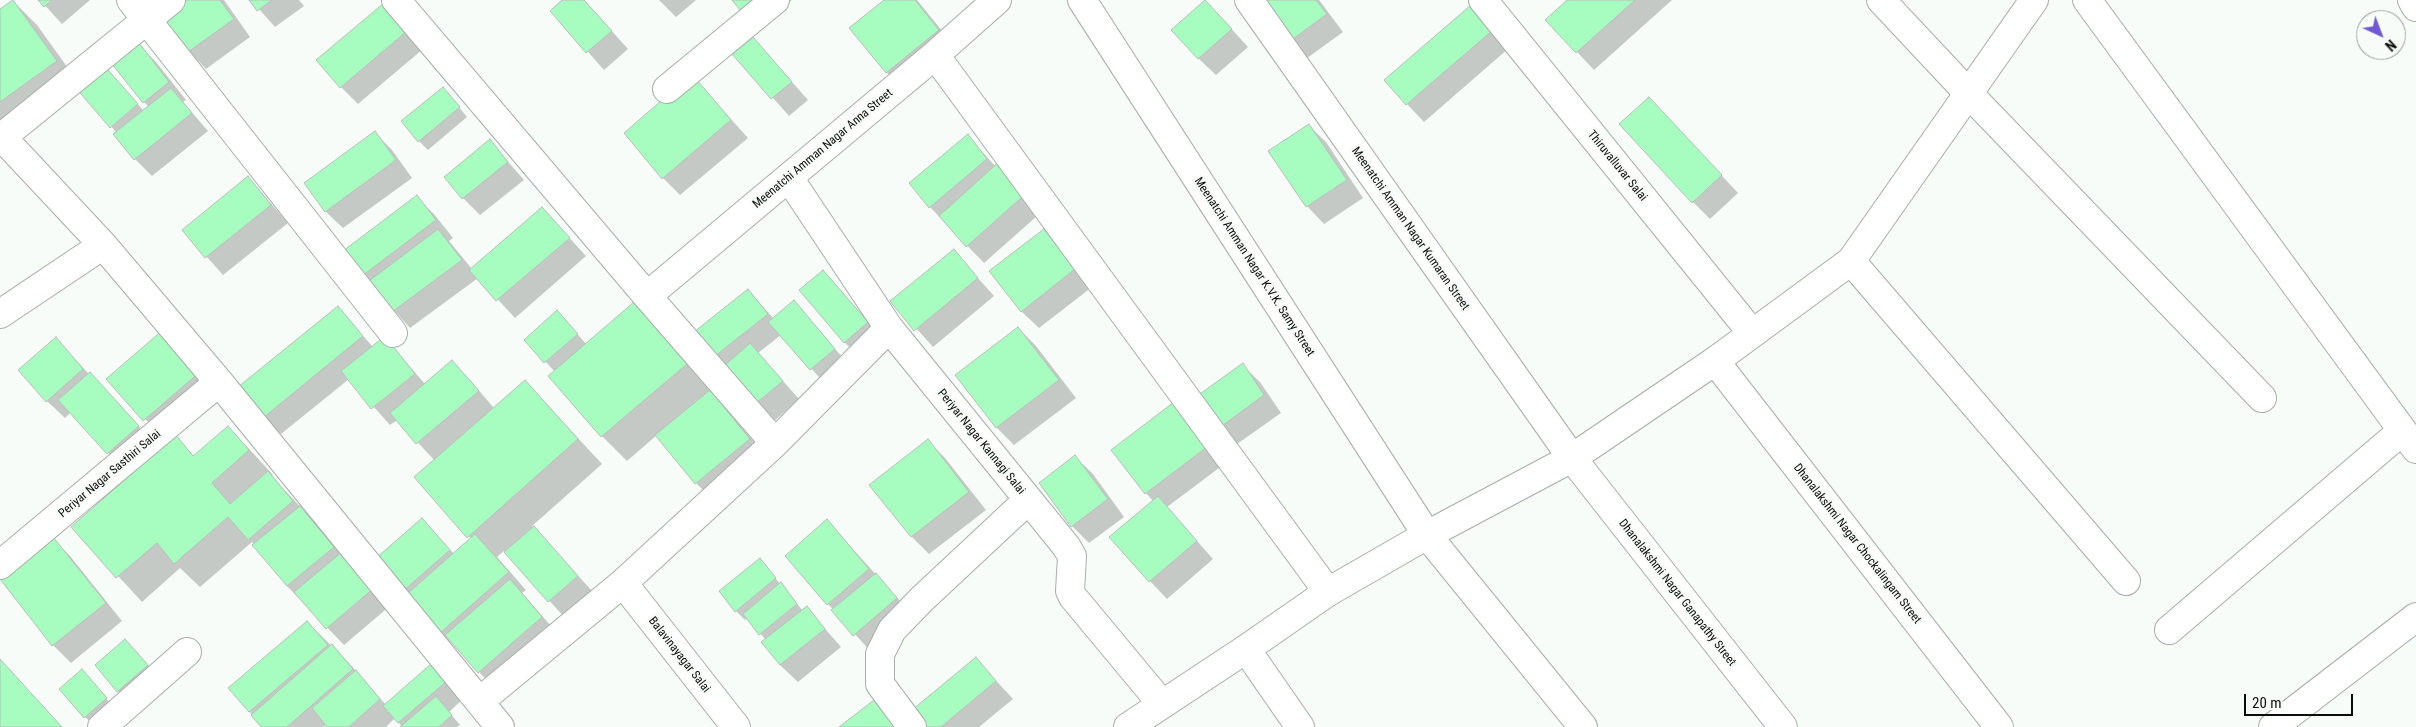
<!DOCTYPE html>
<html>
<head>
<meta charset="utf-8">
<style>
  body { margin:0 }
  #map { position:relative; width:2416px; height:727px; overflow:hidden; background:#f7fcf8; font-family:"Roboto Condensed",sans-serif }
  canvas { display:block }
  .north { position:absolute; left:2356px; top:10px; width:50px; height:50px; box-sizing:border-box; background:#f7fcf8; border:1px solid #999c9a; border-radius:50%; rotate:137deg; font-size:14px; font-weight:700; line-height:20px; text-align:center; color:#0b0d0c }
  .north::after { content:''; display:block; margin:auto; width:18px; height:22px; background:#7059d3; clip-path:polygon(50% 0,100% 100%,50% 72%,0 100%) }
  .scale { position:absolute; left:2244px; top:694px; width:109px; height:22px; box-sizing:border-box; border:2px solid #0b0d0c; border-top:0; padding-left:6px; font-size:15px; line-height:18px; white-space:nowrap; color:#0b0d0c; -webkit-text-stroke:4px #f7fcf8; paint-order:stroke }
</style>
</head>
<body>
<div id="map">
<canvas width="2416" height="727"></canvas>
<div class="north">N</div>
<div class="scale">20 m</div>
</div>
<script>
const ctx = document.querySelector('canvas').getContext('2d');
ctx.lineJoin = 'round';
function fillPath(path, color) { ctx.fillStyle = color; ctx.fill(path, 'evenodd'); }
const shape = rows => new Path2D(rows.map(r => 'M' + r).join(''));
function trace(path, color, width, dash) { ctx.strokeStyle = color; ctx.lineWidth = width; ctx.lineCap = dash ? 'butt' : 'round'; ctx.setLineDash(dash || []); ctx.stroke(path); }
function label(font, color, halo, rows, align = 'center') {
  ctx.font = font + ' "Roboto Condensed",sans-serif'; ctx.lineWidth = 5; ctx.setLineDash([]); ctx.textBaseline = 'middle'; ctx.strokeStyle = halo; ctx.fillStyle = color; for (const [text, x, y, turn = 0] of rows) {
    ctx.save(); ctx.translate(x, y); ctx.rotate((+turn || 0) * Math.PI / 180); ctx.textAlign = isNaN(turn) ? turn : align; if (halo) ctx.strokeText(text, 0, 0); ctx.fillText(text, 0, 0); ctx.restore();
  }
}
fillPath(shape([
  [40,0,90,0,62,24],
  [177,0,224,0,250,37,206,69,189,51],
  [251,0,299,0,304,6,275,27],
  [564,0,584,0,628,49,604,70,552,11],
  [659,0,696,0,676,17],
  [734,0,792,0,758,27],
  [886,0,917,0,956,48,904,90,887,73,851,28],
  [1255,0,1319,0,1343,32,1303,61],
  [1569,0,1672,0,1594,70,1547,20],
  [13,1,37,25,81,86,103,66,144,111,149,107,144,102,139,45,156,62,186,100,183,102,208,131,152,176,135,159,117,133,77,88,0,125,0,10],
  [1206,1,1248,47,1216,75,1198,58],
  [383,5,423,49,358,104,341,87],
  [1488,24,1509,48,1424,122,1407,104],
  [753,38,808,100,789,116,734,54],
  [692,76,748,138,680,195,663,178],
  [451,97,467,117,428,150,419,141],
  [1666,116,1738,193,1710,219,1693,202],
  [1308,125,1326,142,1363,198,1324,224,1307,206,1270,151],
  [375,133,392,150,412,178,343,228,325,211],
  [968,136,996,167,1045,209,984,263,930,207],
  [490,141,524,180,480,215,463,198],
  [248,177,288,223,223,275,183,230],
  [416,197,434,214,453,238,449,241,472,269,542,208,586,256,515,318,478,278,410,328,363,276],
  [1044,230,1062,248,1092,287,1039,328,1021,311],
  [953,250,994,296,933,347,892,301],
  [823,271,884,340,862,359,844,342],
  [748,290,774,319,794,302,851,367,828,387,781,335,758,353,799,399,773,422,715,357],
  [634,304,658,328,767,457,713,500,696,483,657,435,627,461,602,436,550,376,555,372,526,340,566,321,587,345],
  [338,308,373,347,385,338,425,384,469,379,494,408,525,381,602,464,532,526,595,594,566,619,504,551,497,557,526,590,522,593,559,635,496,690,403,591,422,520,454,554,471,539,416,477,435,461,397,420,390,425,349,379,281,434,264,417],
  [1018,328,1036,346,1076,398,1014,445,997,428,957,376],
  [56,339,155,444,125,471,71,412,65,418,47,401],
  [181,348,217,389,162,437,108,379],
  [1242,365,1260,382,1281,413,1237,444,1220,427],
  [1178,401,1227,462,1167,507,1213,559,1167,599,1150,581,1153,501,1146,493],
  [228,427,252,452,273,475,271,476,318,525,341,554,391,605,344,645,287,586,252,542,200,587,180,568,142,602,73,527,175,437,195,457],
  [928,441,945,458,986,510,929,554,912,537,871,485],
  [1075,457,1093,474,1124,517,1089,543,1072,526],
  [827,521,914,616,871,652,828,604],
  [53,539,70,556,122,621,71,663,53,645,1,580],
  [760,560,803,611,807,608,841,647,798,682,780,665,766,640,747,618,745,620,736,611],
  [307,622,349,663,386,705,432,665,463,699,449,712,460,725,457,727,402,727,395,718,386,727,329,727,327,724,324,727,262,727,230,688],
  [134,649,156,674,127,700,118,691],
  [976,659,1013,699,979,727,917,727],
  [91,680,114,708,94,725,85,717]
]), '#0003');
const building = shape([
  [13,0,57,61,0,102,0,9,13,0],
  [38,0,52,0,44,7,38,0],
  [175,0,220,0,234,19,188,52,158,12,175,0],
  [249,0,272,0,257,11,249,0],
  [562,0,584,0,612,31,586,53,550,11,562,0],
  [732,0,753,0,740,10,732,0],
  [884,0,915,0,939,30,886,73,849,28,884,0],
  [1205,0,1232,29,1198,59,1171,30,1205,0],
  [1255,0,1316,0,1327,14,1285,45,1255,0],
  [1567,0,1635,0,1576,53,1545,20,1567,0],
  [384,3,407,31,340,88,316,60,384,3],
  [1471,5,1493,30,1406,105,1384,80,1471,5],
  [753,37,792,82,771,99,732,54,753,37],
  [139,43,169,82,143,103,112,64,139,43],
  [103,64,138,104,110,128,76,88,103,64],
  [692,74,731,120,662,179,624,133,692,74],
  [443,87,460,107,418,142,401,121,443,87],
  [171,88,192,113,134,160,113,134,171,88],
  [1649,97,1722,175,1692,203,1619,124,1649,97],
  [1309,124,1347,180,1306,207,1268,151,1309,124],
  [375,131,396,160,325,212,304,183,375,131],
  [968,134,987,159,929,208,909,183,968,134],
  [490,139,508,162,462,199,444,177,490,139],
  [1001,160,1029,191,966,247,939,216,1001,160],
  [248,176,271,205,205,258,182,230,248,176],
  [417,195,436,220,362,276,343,251,417,195],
  [542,207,570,238,496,301,469,270,542,207],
  [438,229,462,260,392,312,369,281,438,229],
  [1044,229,1075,269,1021,312,989,271,1044,229],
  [954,249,978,278,914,331,890,301,954,249],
  [823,270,868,322,844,343,799,290,823,270],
  [748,289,768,314,714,357,694,332,748,289],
  [794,300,835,349,810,370,768,322,794,300],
  [634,302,687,364,601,437,548,376,634,302],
  [338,306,363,336,263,418,238,387,338,306],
  [557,310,578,334,544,363,524,340,557,310],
  [1018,327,1059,380,996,428,955,375,1018,327],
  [164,329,201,371,143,421,106,379,164,329],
  [385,336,415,374,371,409,341,371,385,336],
  [56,337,83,369,46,402,18,370,56,337],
  [750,343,783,381,754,405,722,368,750,343],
  [452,360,479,391,416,444,390,413,452,360],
  [1243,363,1264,395,1219,428,1197,396,1243,363],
  [90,372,139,426,107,454,58,400,90,372],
  [525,380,578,439,467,538,414,477,525,380],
  [710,390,750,439,695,484,655,435,710,390],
  [1178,399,1211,444,1145,494,1111,450,1178,399],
  [228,426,249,450,212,483,230,504,268,471,293,501,248,540,228,517,174,564,157,543,116,578,71,527,176,435,193,456,228,426],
  [928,439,969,492,911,537,869,485,928,439],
  [1075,455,1108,499,1071,527,1039,483,1075,455],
  [1158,496,1197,541,1149,582,1109,537,1158,496],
  [300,506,334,547,287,586,252,545,300,506],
  [422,518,450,550,402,592,374,560,422,518],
  [827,519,869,569,827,605,785,556,827,519],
  [534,526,578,576,548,602,504,552,534,526],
  [475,534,509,572,440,633,407,594,475,534],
  [53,537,106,603,52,646,0,579,53,537],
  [343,551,375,587,326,629,294,592,343,551],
  [760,558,776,578,735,612,719,591,760,558],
  [876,573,897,598,853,636,831,610,876,573],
  [510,579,542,617,478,673,445,635,510,579],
  [781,582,797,604,759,635,743,614,781,582],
  [807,606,825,629,780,665,761,642,807,606],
  [307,621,328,645,249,712,228,688,307,621],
  [125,639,148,665,117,692,95,665,125,639],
  [332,644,353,669,287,727,261,727,251,715,332,644],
  [976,657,996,681,941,727,915,727,906,715,976,657],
  [0,659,62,727,0,727,0,659],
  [432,663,447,681,398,723,383,706,432,663],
  [82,669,107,698,84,718,59,689,82,669],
  [356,670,380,699,349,727,327,727,312,708,356,670],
  [436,696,452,715,439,727,400,727,436,696],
  [874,700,896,727,839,727,874,700]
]);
fillPath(building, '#a7fdc0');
trace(building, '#b8bdb9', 1);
const street = shape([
  [131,0,393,333],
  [396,0,647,296,775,443],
  [1082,0,1427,535,1583,727],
  [1249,0,1572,458,1783,727],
  [1881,0,1970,95,2262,398],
  [2087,0,2416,449],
  [2412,0,2416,7],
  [935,55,1328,592],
  [667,89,775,0],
  [0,135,103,245,219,382,500,727],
  [2,137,171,0],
  [789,178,889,328,1066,546,1072,556,1070,591,1073,597,1162,704],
  [1851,261,2126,581],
  [647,296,935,55,997,0],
  [0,314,103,245],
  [1715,361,1999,727],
  [0,565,219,382],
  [623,583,736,727],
  [2169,630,2402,431],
  [1246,649,1300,727],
  [480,701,623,583,775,443,889,328],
  [102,727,187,652],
  [912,727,880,684,880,654,892,630,922,599,1028,500],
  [2273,727,2416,617]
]);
const secondary = shape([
  [1483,0,1752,333],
  [1128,727,1246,649,1328,592,1427,535,1572,458,1715,361,1851,261,2034,0]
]);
trace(street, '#a8ada9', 30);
trace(secondary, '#a8ada9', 30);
trace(street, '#fff', 28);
trace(secondary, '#fff', 28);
label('12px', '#0b0d0c', '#f7fcf8', [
  ["Meenatchi Amman Nagar Anna Street",823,149,-40],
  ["Thiruvalluvar Salai",1617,166,51],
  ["Meenatchi Amman Nagar Kumaran Street",1410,229,55],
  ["Meenatchi Amman Nagar K.V.K. Samy Street",1254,267,57],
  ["Periyar Nagar Kannagi Salai",981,442,51],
  ["Periyar Nagar Sasthiri Salai",110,474,-40],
  ["Dhanalakshmi Nagar Chockalingam Street",1857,544,52],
  ["Dhanalakshmi Nagar Ganapathy Street",1677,593,52],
  ["Balavinayagar Salai",679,655,52]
]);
</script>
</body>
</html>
